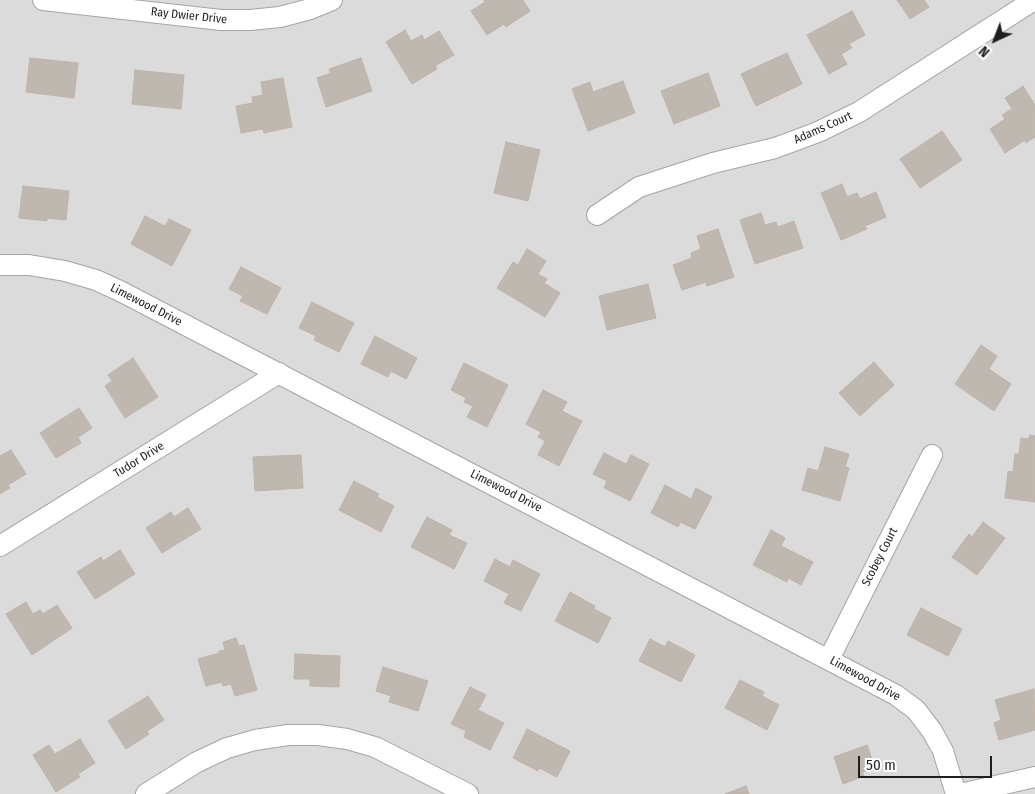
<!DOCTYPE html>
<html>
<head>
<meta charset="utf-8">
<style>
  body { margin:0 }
  #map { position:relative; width:1035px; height:794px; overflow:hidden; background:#efece4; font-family:"Fira Sans Condensed",sans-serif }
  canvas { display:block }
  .north { position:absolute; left:970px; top:15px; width:50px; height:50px; -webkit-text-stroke:4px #fff; paint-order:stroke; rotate:223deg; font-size:14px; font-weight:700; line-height:20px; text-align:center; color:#1e1e1e }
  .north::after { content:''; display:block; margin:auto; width:18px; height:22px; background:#1e1e1e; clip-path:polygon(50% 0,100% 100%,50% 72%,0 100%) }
  .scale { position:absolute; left:858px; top:756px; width:134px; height:22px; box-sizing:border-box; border:2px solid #1e1e1e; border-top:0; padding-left:6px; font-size:15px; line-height:18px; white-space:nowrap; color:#1e1e1e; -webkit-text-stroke:4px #fff; paint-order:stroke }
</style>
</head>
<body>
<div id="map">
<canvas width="1035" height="794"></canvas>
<div class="north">N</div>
<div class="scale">50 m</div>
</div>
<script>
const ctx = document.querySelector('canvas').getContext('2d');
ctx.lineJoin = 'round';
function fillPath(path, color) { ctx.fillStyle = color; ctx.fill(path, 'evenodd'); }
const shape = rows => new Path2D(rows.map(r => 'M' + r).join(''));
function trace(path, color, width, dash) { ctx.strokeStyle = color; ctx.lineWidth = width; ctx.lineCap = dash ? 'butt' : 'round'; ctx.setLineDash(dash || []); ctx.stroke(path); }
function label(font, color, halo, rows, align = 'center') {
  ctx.font = font + ' "Fira Sans Condensed",sans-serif'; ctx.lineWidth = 5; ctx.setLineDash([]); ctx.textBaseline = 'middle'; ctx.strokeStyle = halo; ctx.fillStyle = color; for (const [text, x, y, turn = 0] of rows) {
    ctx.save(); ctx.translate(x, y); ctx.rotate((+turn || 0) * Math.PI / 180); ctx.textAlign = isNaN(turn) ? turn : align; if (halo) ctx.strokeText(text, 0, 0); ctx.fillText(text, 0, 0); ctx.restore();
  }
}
fillPath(shape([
  [0,0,1035,0,1035,794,0,794]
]), '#dcdbdb');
const building = shape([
  [484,0,523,0,530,11,506,27,504,24,487,35,471,11,485,2,484,0],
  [897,0,924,0,929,7,910,19,897,0],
  [852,11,865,35,849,44,852,48,841,54,847,64,829,74,807,35,852,11],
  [405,30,411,41,422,35,424,40,439,31,454,55,435,66,437,69,412,84,386,42,405,30],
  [787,53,802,84,756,106,741,74,787,53],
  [30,58,78,63,74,98,26,92,30,58],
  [361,58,372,91,326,107,317,78,331,73,329,69,361,58],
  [135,70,184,75,181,109,132,104,135,70],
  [708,73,720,106,674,124,661,91,708,73],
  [283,78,292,127,264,133,263,129,241,133,236,106,253,103,252,97,263,95,261,82,283,78],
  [623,81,635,113,588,131,572,89,590,82,593,92,623,81],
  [1023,86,1035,105,1035,137,1026,143,1025,140,1005,153,990,129,1005,119,1002,115,1012,109,1005,98,1023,86],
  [942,131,962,160,920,188,900,159,942,131],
  [506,142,540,150,528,201,494,193,506,142],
  [842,184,847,197,857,193,860,199,876,192,886,217,865,226,867,229,841,240,821,193,842,184],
  [23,186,69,191,66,220,47,218,47,221,19,218,23,186],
  [761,213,765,225,776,222,778,227,794,221,803,248,755,264,740,220,761,213],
  [145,216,165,226,169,219,191,230,172,266,131,244,145,216],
  [718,229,734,277,707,286,706,282,682,290,673,265,692,258,691,253,701,249,697,236,718,229],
  [527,249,546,261,538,274,547,279,544,283,560,293,545,317,497,288,513,262,518,265,527,249],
  [241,267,281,288,267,314,240,301,243,296,229,289,241,267],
  [648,284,656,318,607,330,599,296,648,284],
  [312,302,354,323,339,352,314,340,316,336,299,328,312,302],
  [375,336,417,358,406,379,391,371,388,377,361,364,375,336],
  [981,345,997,356,989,369,1011,384,994,411,955,384,981,345],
  [133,358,158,397,125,418,105,386,112,381,108,375,133,358],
  [874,362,894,385,860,416,839,393,874,362],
  [464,363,508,385,487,427,467,417,473,406,464,402,466,398,451,390,464,363],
  [543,390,567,402,562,411,582,421,559,466,538,455,545,441,538,437,541,432,526,424,543,390],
  [79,408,92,428,78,437,81,443,56,458,40,433,79,408],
  [1030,435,1035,436,1035,502,1005,498,1008,471,1013,472,1015,454,1019,454,1021,438,1029,439,1030,435],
  [825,447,849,454,845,467,849,468,840,501,802,490,808,468,818,471,825,447],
  [11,450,26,474,8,485,10,488,0,494,0,456,11,450],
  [604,453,626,464,631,455,649,464,630,501,604,488,607,481,593,474,604,453],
  [301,455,303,488,255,491,253,457,301,455],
  [354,481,379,494,377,497,394,506,381,532,339,510,354,481],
  [665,485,691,499,696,488,712,497,695,529,680,522,678,527,651,513,665,485],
  [188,508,201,529,162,553,146,528,171,512,174,517,188,508],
  [427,517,452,530,449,535,467,543,454,569,411,547,427,517],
  [983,522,1005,538,977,575,952,557,969,534,972,537,983,522],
  [771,530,785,538,781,546,813,562,801,585,788,578,787,582,753,565,771,530],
  [120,550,135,574,95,599,77,572,101,557,103,561,120,550],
  [495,559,510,567,513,560,540,574,521,611,504,603,509,594,484,581,495,559],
  [570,592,595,606,594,609,611,618,598,643,555,621,570,592],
  [26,602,33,614,40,610,43,614,57,605,72,628,32,655,6,614,26,602],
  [921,608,962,629,948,656,907,635,921,608],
  [236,638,239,646,244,645,257,690,235,696,231,684,223,686,222,682,206,686,198,659,219,653,219,651,225,650,223,642,236,638],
  [650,639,665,647,668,641,695,655,681,682,639,661,650,639],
  [295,654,340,656,339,687,310,686,310,679,294,679,295,654],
  [383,667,428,681,418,711,389,702,391,696,376,691,383,667],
  [740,680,764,692,762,696,779,705,767,730,725,708,740,680],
  [470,687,486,695,478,710,504,723,490,750,464,737,466,731,451,724,470,687],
  [1034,689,1035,730,999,740,994,723,1001,720,995,700,1034,689],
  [148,696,164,720,147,731,149,734,126,749,108,721,148,696],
  [527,729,570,751,557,777,539,768,538,771,513,758,527,729],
  [80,739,95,763,78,774,80,777,56,792,33,755,49,745,55,754,80,739],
  [867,745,875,768,862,772,864,776,843,784,834,757,867,745],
  [746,786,749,794,725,794,746,786]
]);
fillPath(building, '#bfb8b1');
trace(building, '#c0b3a7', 1);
const street = shape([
  [43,0,221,20,250,20,280,17,310,9,332,0],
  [597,215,639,187,713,163,775,148,818,132,859,112,1031,2],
  [0,265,29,265,65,271,96,280,120,291,896,695,916,710,932,731,943,751,956,794],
  [0,546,279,373],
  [829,659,932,455],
  [146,794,197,762,227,748,255,740,288,735,318,735,347,739,375,747,468,794],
  [960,794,1035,777]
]);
trace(street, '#a5a5a5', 22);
trace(street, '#fff', 20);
label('12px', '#1e1e1e', '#fff', [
  ["Ray Dwier Drive",189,16,6],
  ["Adams Court",823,128,-24],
  ["Limewood Drive",146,305,27],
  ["Tudor Drive",139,460,-32],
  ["Limewood Drive",506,491,27],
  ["Scobey Court",880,557,-63],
  ["Limewood Drive",865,679,29]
]);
</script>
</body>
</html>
